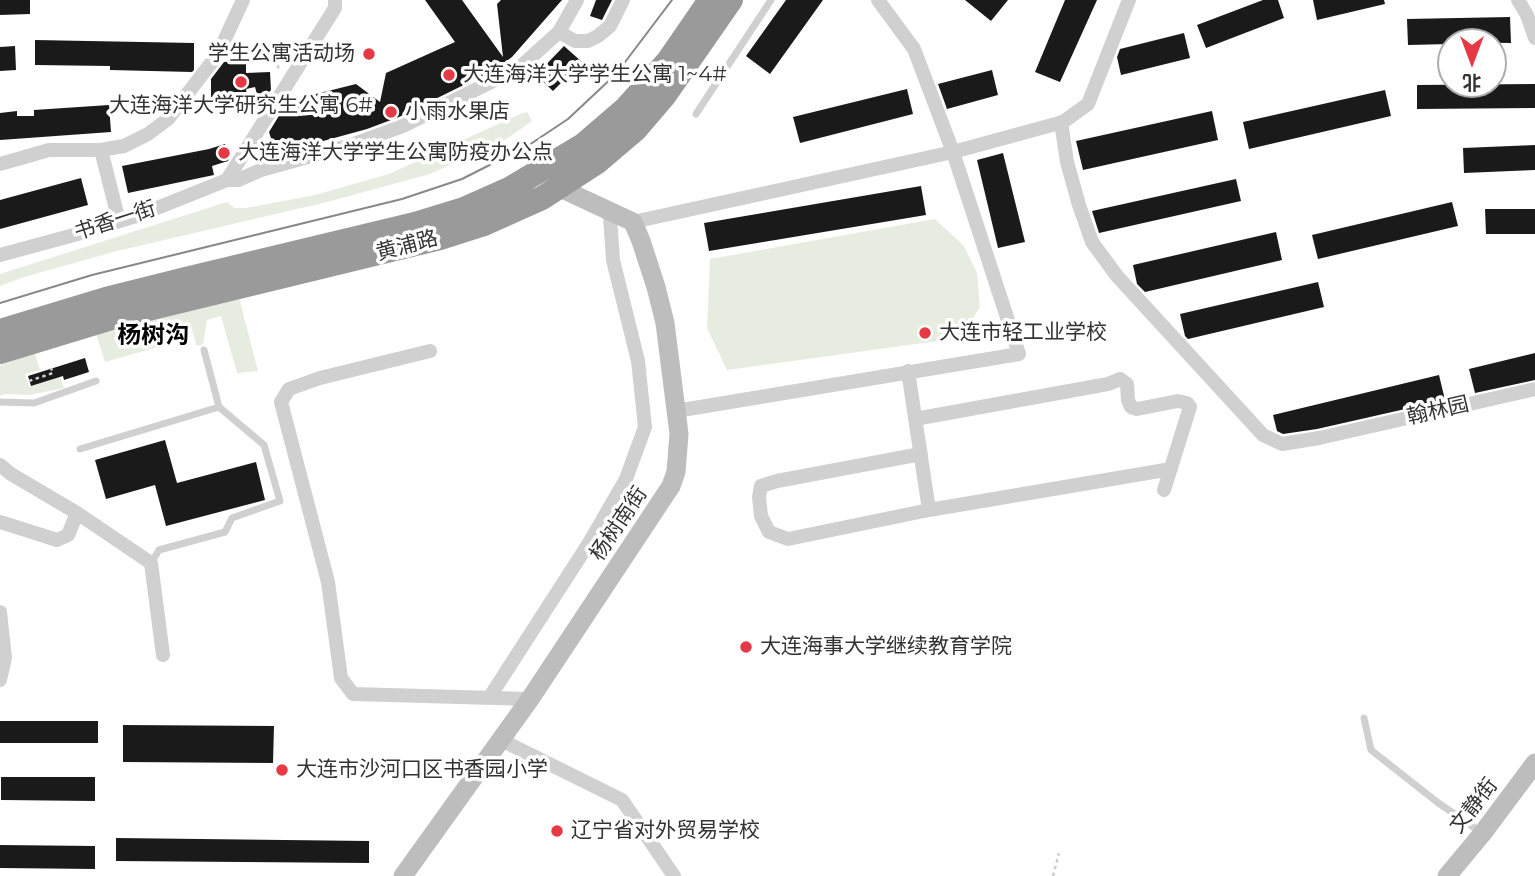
<!DOCTYPE html>
<html>
<head>
<meta charset="utf-8">
<style>
  body { margin:0 }
  #map { position:relative; width:1535px; height:876px; overflow:hidden; background:#fff; font-family:Montserrat,"Noto Sans SC",sans-serif }
  canvas { display:block }
  .north { position:absolute; left:1437px; top:28px; width:70px; height:70px; box-sizing:border-box; background:#fff; border:2px solid #adadad; border-radius:50%; rotate:180deg; font-size:19px; font-weight:700; line-height:28px; text-align:center; color:#333 }
  .north::after { content:''; display:block; margin:auto; width:24px; height:32px; background:#e63946; clip-path:polygon(50% 0,100% 100%,50% 72%,0 100%) }
</style>
</head>
<body>
<div id="map">
<canvas width="1535" height="876"></canvas>
<div class="north">北</div>
</div>
<script>
const ctx = document.querySelector('canvas').getContext('2d');
ctx.lineJoin = 'round';
function fillPath(path, color) { ctx.fillStyle = color; ctx.fill(path, 'evenodd'); }
const shape = rows => new Path2D(rows.map(r => 'M' + r).join(''));
function trace(path, color, width, dash) { ctx.strokeStyle = color; ctx.lineWidth = width; ctx.lineCap = dash ? 'butt' : 'round'; ctx.setLineDash(dash || []); ctx.stroke(path); }
function label(font, color, halo, rows, align = 'center') {
  ctx.font = font + ' Montserrat,"Noto Sans SC",sans-serif'; ctx.lineWidth = 7; ctx.setLineDash([]); ctx.textBaseline = 'middle'; ctx.strokeStyle = halo; ctx.fillStyle = color; for (const [text, x, y, turn = 0] of rows) {
    ctx.save(); ctx.translate(x, y); ctx.rotate((+turn || 0) * Math.PI / 180); ctx.textAlign = isNaN(turn) ? turn : align; if (halo) ctx.strokeText(text, 0, 0); ctx.fillText(text, 0, 0); ctx.restore();
  }
}
fillPath(shape([
  [527,112,532,121,505,140,430,174,327,202,117,251,24,277,0,286,0,274,227,202,234,208,246,208,315,195,389,174,520,114],
  [935,219,964,246,977,273,980,307,960,338,727,370,707,328,710,259],
  [238,294,258,371,237,373,221,316,207,320,203,344,197,346,191,327,184,329,182,336,175,342,105,362,95,331],
  [35,353,40,370,25,374,29,387,60,377,64,388,29,395,5,394,0,396,0,365]
]), '#e6ecdf');
fillPath(shape([
  [0,0,30,0,30,14,0,15],
  [425,0,462,0,503,57,497,4,501,0,562,0,512,57,496,69,399,117,367,129,276,154,269,132,288,101,356,84,380,102,386,73,455,42],
  [596,0,612,0,602,20,590,16],
  [786,0,823,0,770,74,746,56],
  [965,0,1008,0,991,21],
  [1065,0,1097,0,1060,82,1035,72],
  [1263,0,1278,0,1284,18,1206,48,1197,25],
  [1313,0,1384,0,1385,4,1317,20],
  [1510,17,1511,43,1451,42,1451,44,1408,45,1407,19],
  [1184,33,1190,58,1121,75,1117,57,1120,49],
  [35,40,194,43,194,70,192,72,110,70,110,66,35,65],
  [15,46,16,70,0,71,0,47],
  [564,46,582,62,553,91,536,75],
  [246,61,246,73,270,72,271,90,259,102,255,87,246,89,248,102,211,103,211,79,224,62],
  [992,70,998,95,947,109,938,84],
  [1535,84,1535,108,1417,109,1417,85],
  [907,89,913,114,800,143,793,117],
  [1385,90,1391,116,1249,149,1243,122],
  [109,105,111,132,0,140,0,113,17,111,17,116,34,116,34,110],
  [1212,111,1218,140,1083,170,1076,141],
  [225,144,230,157,228,161,212,166,214,175,128,193,122,166,209,149],
  [1535,145,1535,170,1464,173,1463,148],
  [1003,153,1025,242,998,248,977,160],
  [81,178,88,205,0,229,0,200],
  [1236,179,1241,201,1099,233,1092,211],
  [921,186,926,215,709,251,704,223],
  [1452,202,1458,226,1318,259,1312,235],
  [1485,209,1535,209,1535,234,1486,234],
  [1276,232,1282,260,1145,292,1137,284,1133,265],
  [1318,282,1324,307,1188,339,1185,336,1180,314],
  [1535,353,1535,380,1475,393,1469,369],
  [85,358,89,372,64,380,63,376,31,386,28,376],
  [1439,375,1445,400,1317,429,1283,434,1277,431,1273,415],
  [165,440,177,483,256,462,265,500,166,526,155,485,106,499,95,460],
  [0,721,98,721,98,743,0,743],
  [123,725,274,726,273,763,123,762],
  [1,777,95,777,95,801,1,800],
  [116,838,369,841,369,863,116,861],
  [0,845,95,846,95,869,0,868]
]), '#1a1a1a');
trace(shape([
  [251,62,272,61,278,66,279,72],
  [29,381,53,373,51,368],
  [1053,876,1059,853]
]), '#cdcdcd', 2.5, [3.5, 3.5]);
trace(shape([
  [696,114,771,0],
  [204,350,219,407],
  [0,402,34,403,96,381],
  [80,449,219,407,264,445,280,501,232,518,225,532,159,550,151,563],
  [1364,718,1371,750,1437,802,1482,833]
]), '#d0d0d0', 7);
trace(shape([
  [1518,0,1527,15,1535,38],
  [559,32,575,41,588,41,598,36,610,26,623,0],
  [1061,122,1067,162,1079,205,1092,242,1117,276,1263,435,1282,444,1319,438,1535,389],
  [101,150,119,221],
  [0,164,49,150,101,150,124,146,148,134,168,119,218,54,243,0],
  [227,180,335,8,335,0],
  [633,222,953,152,1063,122,1088,104,1129,0],
  [0,255,85,232,142,214,227,180,238,180,261,170,351,145,403,126,519,68,559,32,577,0],
  [430,351,320,378,289,389,281,402,328,582,341,678,353,694,530,699],
  [908,371,929,510],
  [676,411,1019,354,953,152,914,49,878,0],
  [915,419,1108,384,1120,379,1127,384,1128,400,1131,407,1137,409,1178,401,1187,403,1190,407,1164,490],
  [921,454,777,481,761,486,759,497,761,516,769,532,788,539,929,510,1171,469],
  [0,465,11,474,77,513,151,563,163,655],
  [0,522,57,540,68,535,77,513],
  [0,612,5,658,0,680],
  [489,698,589,543,626,479,645,427,638,361,613,260,610,217],
  [501,740,622,800,674,876]
]), '#d0d0d0', 14);
trace(shape([
  [403,876,530,699,671,486,676,472,679,434,665,323,656,287,641,241,633,222,560,188],
  [1447,876,1482,834,1535,763]
]), '#bdbdbd', 19);
trace(shape([
  [0,331,106,299,186,279,415,224,464,209,509,189,583,145,626,108,668,61,710,0],
  [0,352,115,317,440,238,484,224,542,198,596,163,636,129,665,95,731,0]
]), '#9a9a9a', 24);
trace(shape([
  [0,303,92,275,402,199,462,179,529,145,568,119,616,74,672,0]
]), '#888', 2);
for (const [x, y, r, color] of [
  [369,54,7,"#e63946"],
  [449,75,7,"#e63946"],
  [241,82,7,"#e63946"],
  [391,112,7,"#e63946"],
  [224,153,7,"#e63946"],
  [925,333,7,"#e63946"],
  [746,647,7,"#e63946"],
  [282,770,7,"#e63946"],
  [557,831,7,"#e63946"]
]) { const dot = new Path2D(); dot.arc(x, y, r, 0, 2 * Math.PI); ctx.fillStyle = color; ctx.fill(dot); trace(dot, '#fff', 2.5); }
label('21px', '#333', '#fff', [
  ["学生公寓活动场",355,54,"right"],
  ["大连海洋大学学生公寓 1~4#",463,75],
  ["大连海洋大学研究生公寓 6#",241,106,"center"],
  ["小雨水果店",405,112],
  ["大连海洋大学学生公寓防疫办公点",238,153],
  ["大连市轻工业学校",939,333],
  ["大连海事大学继续教育学院",760,647],
  ["大连市沙河口区书香园小学",296,770],
  ["辽宁省对外贸易学校",571,831]
], 'left');
label('21px', '#333', '#fff', [
  ["书香一街",115,221,-18],
  ["黄浦路",407,246,-15],
  ["翰林园",1438,411,-13],
  ["杨树南街",619,524,-56],
  ["文静街",1474,806,-52]
]);
label('bold 24px', '#000', '#fff', [
  ["杨树沟",153,336]
]);
</script>
</body>
</html>
